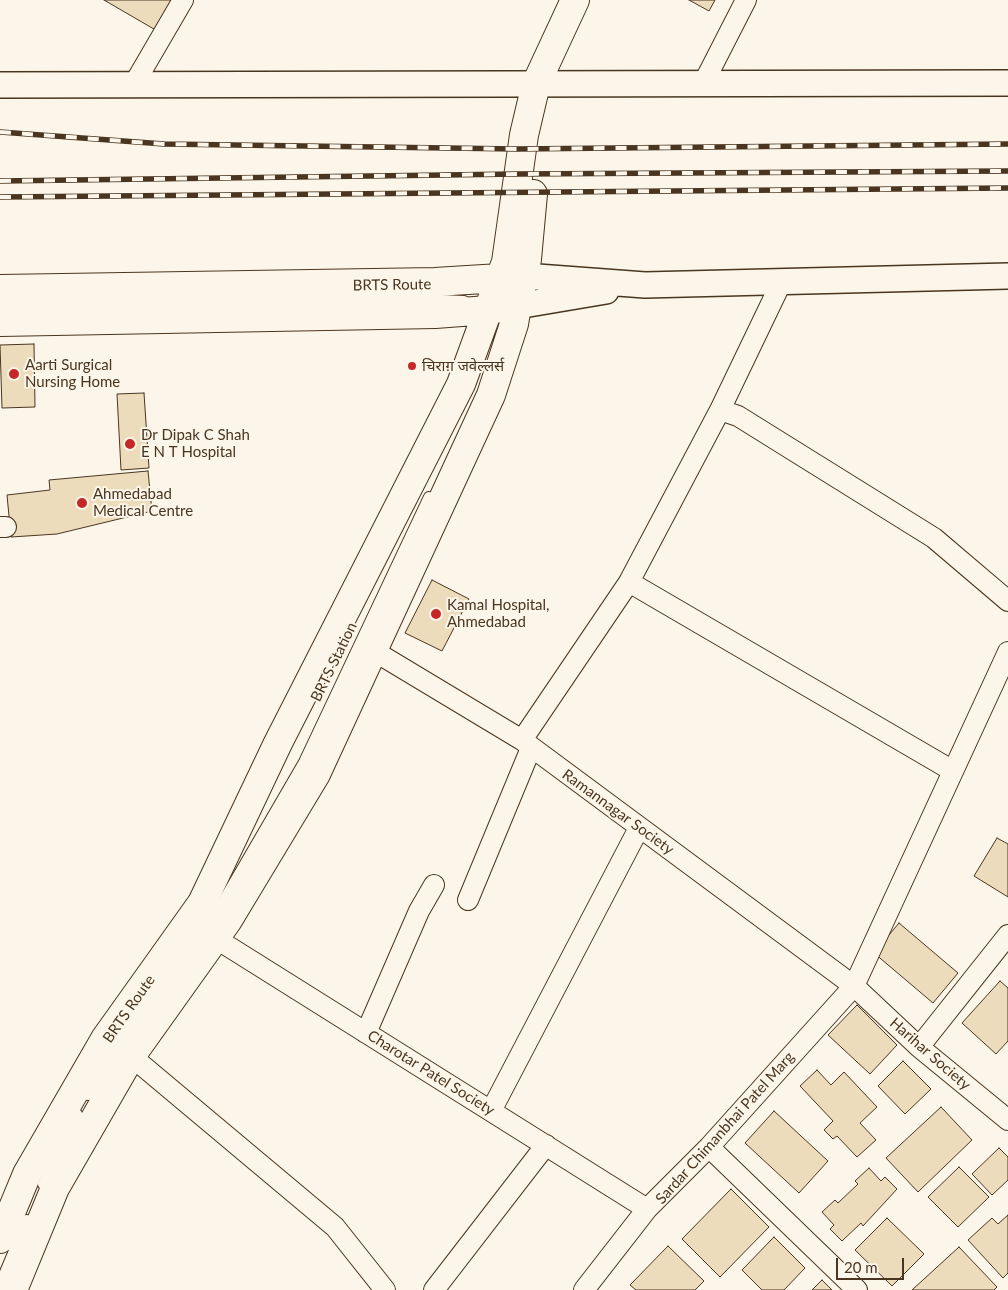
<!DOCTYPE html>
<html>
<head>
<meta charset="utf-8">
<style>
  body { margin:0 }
  #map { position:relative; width:1008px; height:1290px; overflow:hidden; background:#fbf6e9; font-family:Lato,sans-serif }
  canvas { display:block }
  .scale { position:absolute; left:836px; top:1258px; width:68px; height:22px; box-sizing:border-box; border:2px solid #4a3520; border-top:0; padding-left:6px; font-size:15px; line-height:18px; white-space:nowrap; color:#4a3520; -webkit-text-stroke:4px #fbf6e9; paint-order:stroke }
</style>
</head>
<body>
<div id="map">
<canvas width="1008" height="1290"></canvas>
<div class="scale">20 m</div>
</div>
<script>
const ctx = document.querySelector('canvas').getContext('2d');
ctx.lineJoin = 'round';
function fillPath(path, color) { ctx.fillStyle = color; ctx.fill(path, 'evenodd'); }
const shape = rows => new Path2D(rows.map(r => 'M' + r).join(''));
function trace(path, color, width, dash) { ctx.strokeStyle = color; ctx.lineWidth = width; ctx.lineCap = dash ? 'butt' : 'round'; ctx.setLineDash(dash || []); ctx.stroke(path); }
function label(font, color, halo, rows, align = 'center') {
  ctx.font = font + ' Lato,"Noto Sans Devanagari",sans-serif'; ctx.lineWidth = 4; ctx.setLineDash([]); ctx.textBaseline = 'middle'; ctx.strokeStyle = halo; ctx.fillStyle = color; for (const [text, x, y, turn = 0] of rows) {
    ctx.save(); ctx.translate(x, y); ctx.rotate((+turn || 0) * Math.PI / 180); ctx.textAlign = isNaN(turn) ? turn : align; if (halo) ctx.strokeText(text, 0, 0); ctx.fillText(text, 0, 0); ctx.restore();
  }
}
const building = shape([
  [104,0,176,0,159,32,104,0],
  [689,0,715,0,709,11,689,0],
  [34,344,35,407,2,408,0,345,34,344],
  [144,393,149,468,121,470,117,394,144,393],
  [148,471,152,511,57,534,11,537,7,495,50,490,49,480,148,471],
  [432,580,469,599,442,651,405,633,432,580],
  [997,838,1008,844,1008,897,974,876,997,838],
  [899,923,958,973,933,1003,874,953,899,923],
  [1000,981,1008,988,1008,1041,996,1054,962,1023,1000,981],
  [857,1005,897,1045,870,1074,828,1035,857,1005],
  [903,1061,931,1089,905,1114,878,1086,903,1061],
  [817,1070,831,1085,844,1072,877,1107,860,1123,876,1140,857,1157,837,1136,833,1139,824,1130,833,1121,800,1086,817,1070],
  [941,1107,972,1140,918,1192,886,1158,941,1107],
  [774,1111,828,1161,799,1193,745,1143,774,1111],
  [999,1148,1008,1157,1008,1180,992,1195,972,1174,999,1148],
  [959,1167,989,1197,958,1227,928,1197,959,1167],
  [869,1168,881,1181,885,1177,897,1189,863,1226,861,1223,842,1241,830,1229,834,1225,822,1212,835,1200,838,1203,858,1184,855,1181,869,1168],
  [731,1189,769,1227,720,1277,682,1239,731,1189],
  [1008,1215,1008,1273,1003,1278,968,1240,992,1218,998,1224,1008,1215],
  [887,1218,924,1254,892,1286,855,1250,887,1218],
  [774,1237,805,1268,784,1290,762,1290,742,1270,774,1237],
  [668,1246,704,1281,695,1290,636,1290,630,1285,668,1246],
  [959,1247,997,1287,994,1290,912,1290,959,1247],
  [822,1280,832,1290,812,1290,822,1280]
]);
fillPath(building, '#ecdcbc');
trace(building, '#4a3520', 1);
const service = shape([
  [0,306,417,299,464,301],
  [88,1095,221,905,304,762,429,497],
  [43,1184,77,1114],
  [0,1284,27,1220]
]);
const minor = shape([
  [134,84,183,0],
  [703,84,746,0],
  [720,410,738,416,934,538,1008,601],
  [0,527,6,527],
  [629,582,953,771],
  [374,651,522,740,854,986,919,1047,1008,1120],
  [522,740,629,582,720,410,781,283],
  [468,900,531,748],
  [215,938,647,1209],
  [366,1033,419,911,434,885],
  [919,1047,1008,935],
  [131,1056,335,1227,385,1290],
  [491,1111,639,828],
  [709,1147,857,1290],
  [434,1290,546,1145],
  [584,1290,647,1209,709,1147,854,986,1008,652]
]);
const tertiary = shape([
  [0,85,1008,83],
  [524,276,645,285,1008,276],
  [517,306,606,291]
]);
const secondary = shape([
  [524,276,500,278,488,310,517,306,524,276,527,259,533,194],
  [0,289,435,282,500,278,506,262,524,135,536,84,575,0],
  [0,322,435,314,488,310,461,384,278,743,202,903,105,1039,27,1174,0,1239],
  [13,1290,55,1188,131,1056,228,920,316,774,491,395,514,324,517,306]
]);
trace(service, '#4a3520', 12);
trace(minor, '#4a3520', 22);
trace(tertiary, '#4a3520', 28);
trace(secondary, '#4a3520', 30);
trace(service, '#fbf6e9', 10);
trace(minor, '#fbf6e9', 20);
trace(tertiary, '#fbf6e9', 25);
trace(secondary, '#fbf6e9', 28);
const rail = shape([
  [0,132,164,144,517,149,1008,144],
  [0,181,518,174,1008,171],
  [0,197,1008,188]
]);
trace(rail, '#4a3520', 5.5);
trace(rail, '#fbf6e9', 4, [11]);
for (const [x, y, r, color] of [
  [412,366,5,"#c62828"],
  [14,374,6,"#c62828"],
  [130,444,6,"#c62828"],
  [82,503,6,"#c62828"],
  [436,614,6,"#c62828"]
]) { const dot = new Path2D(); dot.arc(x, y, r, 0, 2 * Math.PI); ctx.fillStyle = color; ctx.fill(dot); trace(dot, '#fbf6e9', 2); }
label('15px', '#4a3520', '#fbf6e9', [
  ["BRTS Route",392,285,-1],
  ["BRTS Station",334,662,-64],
  ["Ramannagar Society",618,812,36],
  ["BRTS Route",129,1009,-55],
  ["Harihar Society",930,1054,41],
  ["Charotar Patel Society",431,1073,32],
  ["Sardar Chimanbhai Patel Marg",725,1128,-48]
]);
label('15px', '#4a3520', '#fbf6e9', [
  ["Aarti Surgical",25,365],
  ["Nursing Home",25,382],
  ["चिराग़ जवेल्लर्स",422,366],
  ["Dr Dipak C Shah",141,435],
  ["E N T Hospital",141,452],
  ["Ahmedabad",93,494],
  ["Medical Centre",93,511],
  ["Kamal Hospital,",447,605],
  ["Ahmedabad",447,622]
], 'left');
</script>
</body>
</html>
